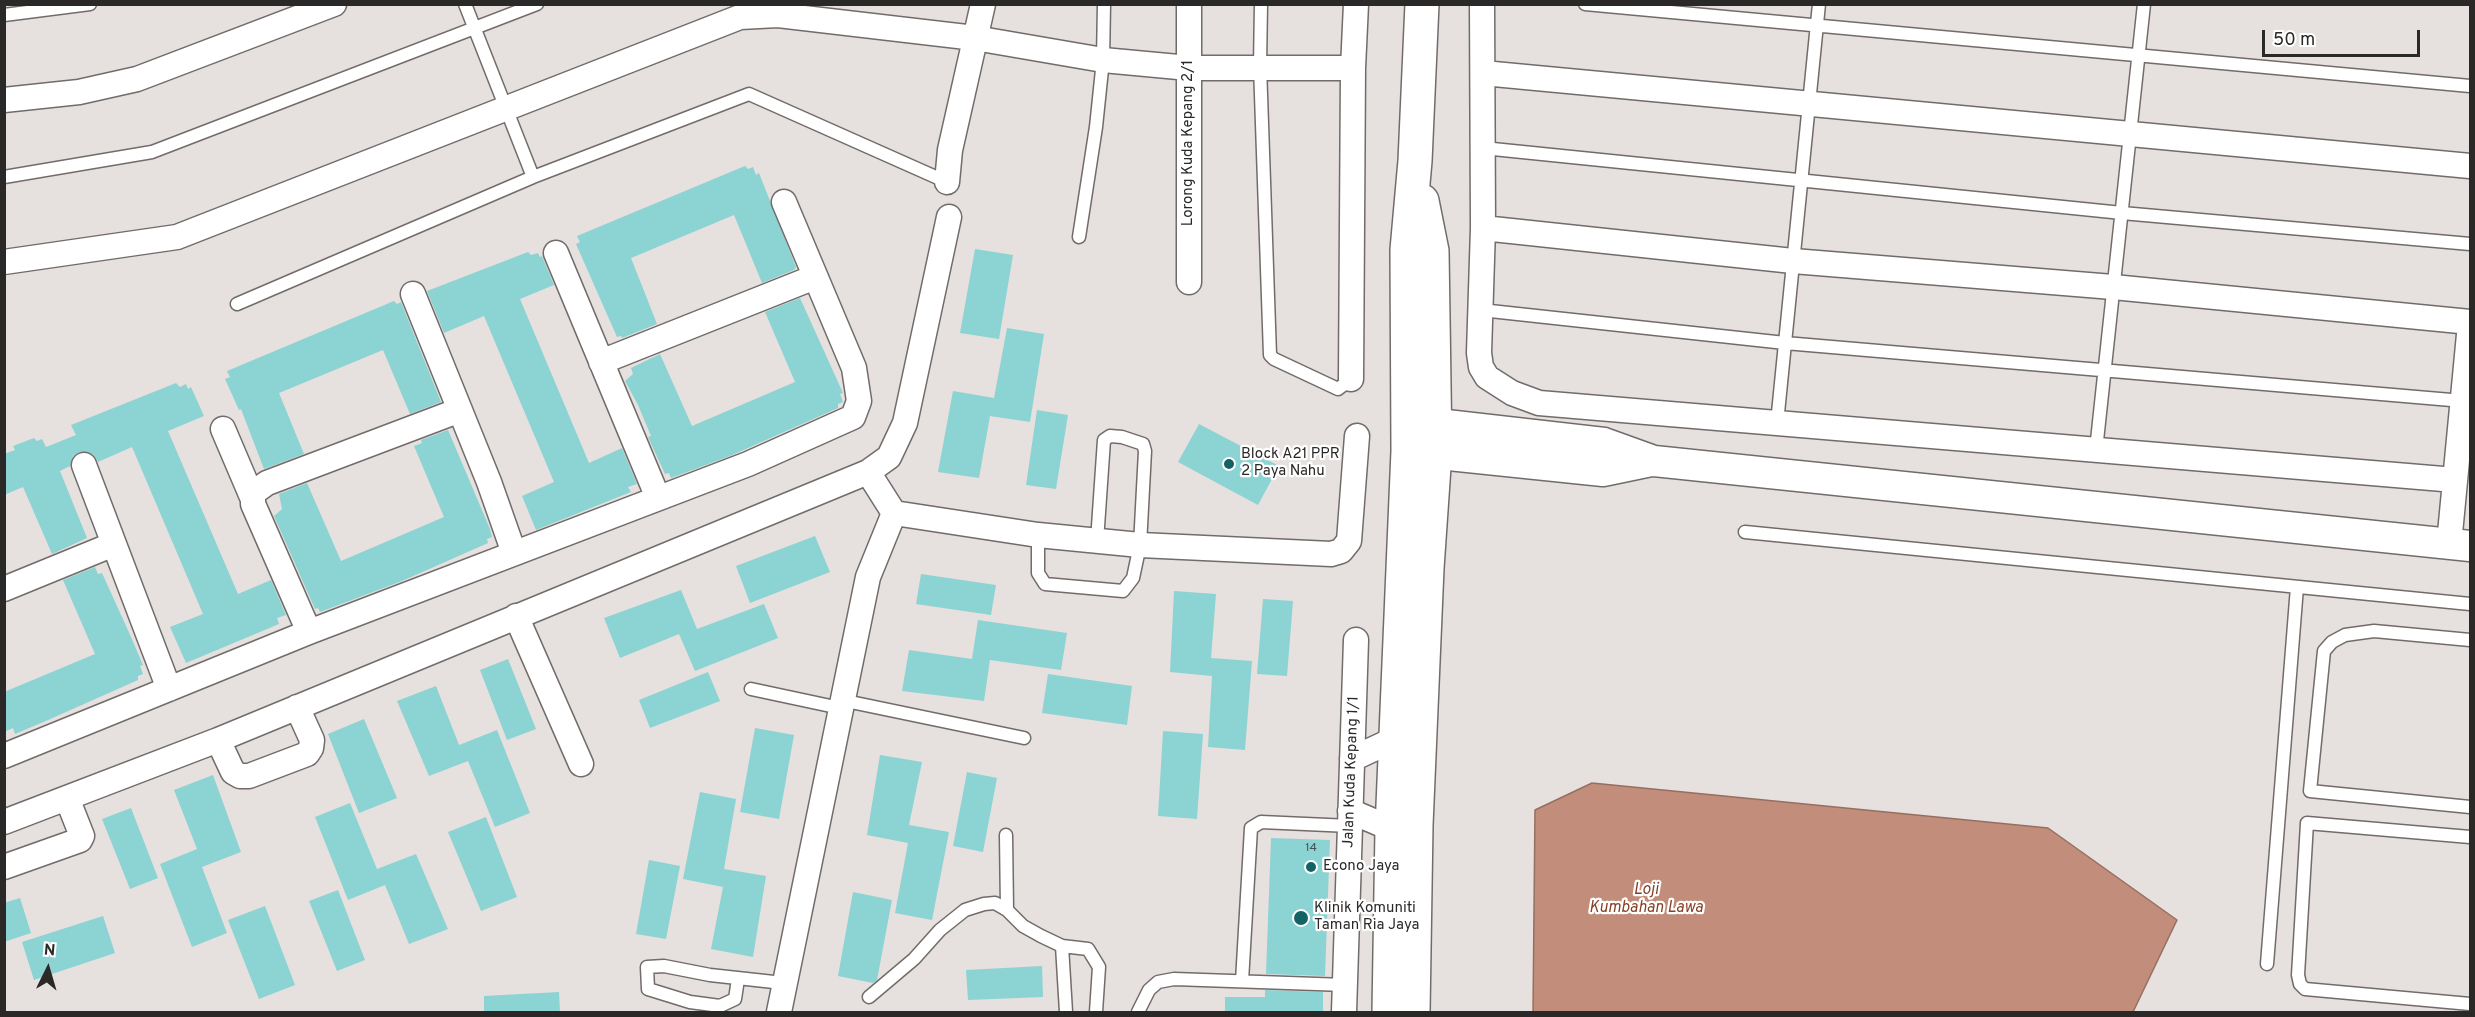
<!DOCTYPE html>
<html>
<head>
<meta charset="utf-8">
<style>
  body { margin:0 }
  #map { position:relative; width:2475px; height:1017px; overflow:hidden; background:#e6e0de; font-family:Overpass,sans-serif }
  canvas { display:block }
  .frame { position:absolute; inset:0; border:6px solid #2b2928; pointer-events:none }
  .north { position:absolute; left:18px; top:939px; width:60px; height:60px; -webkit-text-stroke:4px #fff; paint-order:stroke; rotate:5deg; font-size:16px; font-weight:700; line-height:24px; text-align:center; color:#2b2928 }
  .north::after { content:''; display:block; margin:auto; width:21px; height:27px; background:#2b2928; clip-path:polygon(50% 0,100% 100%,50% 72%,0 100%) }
  .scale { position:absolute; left:2262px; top:30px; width:158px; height:27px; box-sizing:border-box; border:3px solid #2b2928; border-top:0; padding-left:8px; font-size:18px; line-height:21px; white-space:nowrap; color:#2b2928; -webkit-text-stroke:4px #fff; paint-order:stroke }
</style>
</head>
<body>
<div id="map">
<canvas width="2475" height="1017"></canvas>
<div class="frame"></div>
<div class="north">N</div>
<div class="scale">50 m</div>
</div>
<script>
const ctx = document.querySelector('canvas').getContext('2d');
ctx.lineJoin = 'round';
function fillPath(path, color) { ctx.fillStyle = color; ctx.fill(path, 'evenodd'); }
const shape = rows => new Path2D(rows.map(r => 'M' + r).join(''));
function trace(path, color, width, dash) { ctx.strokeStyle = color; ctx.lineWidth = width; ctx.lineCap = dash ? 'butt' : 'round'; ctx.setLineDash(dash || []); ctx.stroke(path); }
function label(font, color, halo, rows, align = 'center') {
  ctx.font = font + ' Overpass,sans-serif'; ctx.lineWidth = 4.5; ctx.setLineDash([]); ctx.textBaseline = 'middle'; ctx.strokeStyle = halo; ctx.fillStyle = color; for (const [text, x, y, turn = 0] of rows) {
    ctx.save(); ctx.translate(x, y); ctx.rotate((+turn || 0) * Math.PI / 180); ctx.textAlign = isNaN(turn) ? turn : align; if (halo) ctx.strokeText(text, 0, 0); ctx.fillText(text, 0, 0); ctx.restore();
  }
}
const water = shape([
  [1592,783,2048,828,2177,920,2133,1012,1533,1012,1535,810,1592,783]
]);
fillPath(water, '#c28d7a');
trace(water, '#956f61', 1.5);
fillPath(shape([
  [745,166,748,169,753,167,756,175,759,173,796,267,794,270,762,283,734,215,631,258,657,324,622,338,621,336,617,337,576,244,580,242,577,236],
  [975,249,1013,255,999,339,960,333],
  [528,252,531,255,538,253,540,257,542,256,554,285,520,299,589,463,622,448,637,484,628,487,631,492,536,530,522,496,554,482,484,316,444,333,427,291],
  [800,298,843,393,840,394,843,402,838,404,838,408,730,456,671,478,669,473,665,474,648,437,651,436,638,405,625,381,633,374,631,368,660,354,692,426,795,382,765,312],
  [394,301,397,304,401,302,441,402,410,414,383,350,279,393,304,454,264,469,241,409,239,410,225,379,230,377,227,371],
  [1007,328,1044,334,1030,422,990,416,979,478,938,472,953,391,994,398],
  [176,383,180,387,186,384,188,389,191,387,204,416,168,431,238,594,271,580,286,615,277,618,279,624,186,663,170,627,203,614,132,447,98,462,93,454,80,452,73,456,70,466,60,471,87,538,52,554,23,487,4,495,4,454,15,450,13,446,34,438,37,441,42,439,46,447,76,435,71,425],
  [1037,410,1068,415,1056,489,1026,485],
  [1199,424,1279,466,1258,505,1178,462],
  [448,430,490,529,492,537,487,539,488,543,402,581,320,612,318,608,315,609,274,516,282,509,279,494,307,483,341,561,444,517,414,446,422,443,421,440],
  [815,536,830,572,750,603,736,566],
  [95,567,98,574,102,573,131,637,143,665,140,666,143,674,138,676,138,680,48,720,15,734,13,728,4,732,4,692,95,654,63,580],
  [921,574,996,585,991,615,916,604],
  [681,590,697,629,764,604,778,638,695,671,679,634,620,658,604,618],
  [1174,591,1216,594,1211,658,1252,661,1245,750,1208,747,1212,676,1170,672],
  [1263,599,1293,601,1287,676,1257,674],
  [978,620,1067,633,1061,670,990,660,984,701,902,691,909,650,972,659],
  [508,659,536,729,507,740,480,670],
  [708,672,720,701,650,728,639,700],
  [1048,674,1132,686,1127,725,1042,713],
  [436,686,459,745,497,730,530,813,495,827,468,761,429,776,397,701],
  [364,719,397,798,359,813,328,734],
  [755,728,794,735,779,819,740,812],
  [1163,731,1203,734,1197,819,1158,816],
  [880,755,922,762,909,825,949,832,932,920,895,913,908,843,867,835],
  [967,772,997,778,983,852,953,846],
  [213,775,241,852,202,867,227,933,192,947,160,864,197,849,174,790],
  [700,792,736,799,724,869,766,876,753,957,711,949,723,887,683,879],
  [350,803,377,869,416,854,448,929,409,944,385,885,348,900,315,817],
  [131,808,158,878,130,889,102,819],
  [486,817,517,897,481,911,448,832],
  [1271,838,1330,840,1325,976,1266,974],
  [649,860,680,866,666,939,636,934],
  [338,890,365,960,337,971,309,901],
  [853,892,892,900,877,980,873,983,838,976],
  [20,898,31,933,4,942,4,903],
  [265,906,295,985,259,999,228,920],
  [103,916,115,953,34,980,22,942],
  [1042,966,1043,997,968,1000,966,970],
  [1265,990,1323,992,1323,1012,1225,1012,1225,997,1265,997],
  [559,992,560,1012,484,1012,484,996]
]), '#8cd3d3');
const service = shape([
  [465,4,533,177],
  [1261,4,1260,66,1270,355,1274,359,1338,389,1351,379],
  [1585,4,2470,86],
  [4,15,90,4],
  [1483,148,2122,213,2470,244],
  [4,177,152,152,537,4],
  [1079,237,1096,127,1103,60,1104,4],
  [237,304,533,177,749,94,947,182],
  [1481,310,1785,343,2463,401],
  [1777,423,1819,4],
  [2096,450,2144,4],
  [1745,532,2470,604],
  [1038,535,1038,573,1045,584,1123,591,1133,578,1140,545,1145,451,1143,444,1122,437,1110,436,1104,440,1097,541],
  [2470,640,2374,631,2345,635,2332,642,2324,651,2310,791,2470,807],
  [751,689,840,708],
  [841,700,1024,738],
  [1006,835,1007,910],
  [2470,837,2307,823,2298,975,2300,984,2305,989,2470,1004],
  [1062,946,1066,1012],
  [2267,964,2297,587],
  [738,979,735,999,720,1006,690,1002,648,989,647,967,664,966,710,975,783,983],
  [1242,981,1251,828,1261,822,1350,826],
  [869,997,914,959,940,930,965,910,984,904,995,903,1007,910,1023,926,1041,936,1062,946,1088,949,1099,967,1096,1012],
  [1138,1012,1149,990,1158,982,1174,979,1345,985]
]);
const minor = shape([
  [1482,4,1483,228,1479,353,1481,367,1487,377,1512,393,1539,403,2455,480],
  [1483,73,2470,166],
  [4,100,79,92,137,79,334,4],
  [947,182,950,150,983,4],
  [1483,228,1793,261,2113,287,2470,322],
  [556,253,658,498],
  [4,262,177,237,740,17,778,15,975,38,1103,60,1189,68,1353,68],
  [1189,282,1189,4],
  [413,294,489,482,514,553],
  [601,362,815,277],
  [1351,379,1353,68,1356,4],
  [223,429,252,497],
  [84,465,169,689],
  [868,472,894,513,1038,535,1140,545,1331,554,1341,551,1349,541,1357,436],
  [2449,544,2470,324],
  [4,589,114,544],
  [516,616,581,764],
  [309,632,253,504,253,493,267,483,460,410],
  [218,740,233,772,240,776,249,776,307,754,311,748,312,740,297,707],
  [4,756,309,632,748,464,853,417,859,401,854,368,784,202],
  [1352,759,1395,739],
  [1350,811,1392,829],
  [4,822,218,740,868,472,889,457,905,423,949,217],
  [4,867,80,840,82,836,67,798],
  [779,1012,868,577,894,513],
  [1344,1012,1356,640]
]);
const tertiary = shape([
  [1411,421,1604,443,1654,461,2470,546],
  [1410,451,1603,471,1651,461]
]);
const secondary = shape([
  [1389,1012,1392,829,1408,451,1407,250,1415,161,1422,4],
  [1413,1012,1416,825,1427,568,1435,452,1432,251,1422,201]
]);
trace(service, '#716c6a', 15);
trace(minor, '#716c6a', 27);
trace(tertiary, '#716c6a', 33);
trace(secondary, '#716c6a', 36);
trace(service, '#fff', 12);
trace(minor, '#fff', 24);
trace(tertiary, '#fff', 30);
trace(secondary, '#fff', 33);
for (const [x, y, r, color] of [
  [1229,464,6,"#136364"],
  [1311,867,6,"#136364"],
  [1301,918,8,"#136364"]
]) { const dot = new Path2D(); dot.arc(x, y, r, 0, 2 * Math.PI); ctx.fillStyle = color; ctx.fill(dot); trace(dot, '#fff', 2); }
label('12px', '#435453', null, [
  ["14",1311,849]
]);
label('15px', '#2b2928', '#fff', [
  ["Lorong Kuda Kepang 2/1",1189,143,-90],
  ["Jalan Kuda Kepang 1/1",1352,772,-88]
]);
label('15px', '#2b2928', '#fff', [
  ["Block A21 PPR",1241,455],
  ["2 Paya Nahu",1241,472],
  ["Econo Jaya",1323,867],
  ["Klinik Komuniti",1314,909],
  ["Taman Ria Jaya",1314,926]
], 'left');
label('italic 16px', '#854127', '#fff', [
  ["Loji",1646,891],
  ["Kumbahan Lawa",1646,909]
]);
</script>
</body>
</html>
